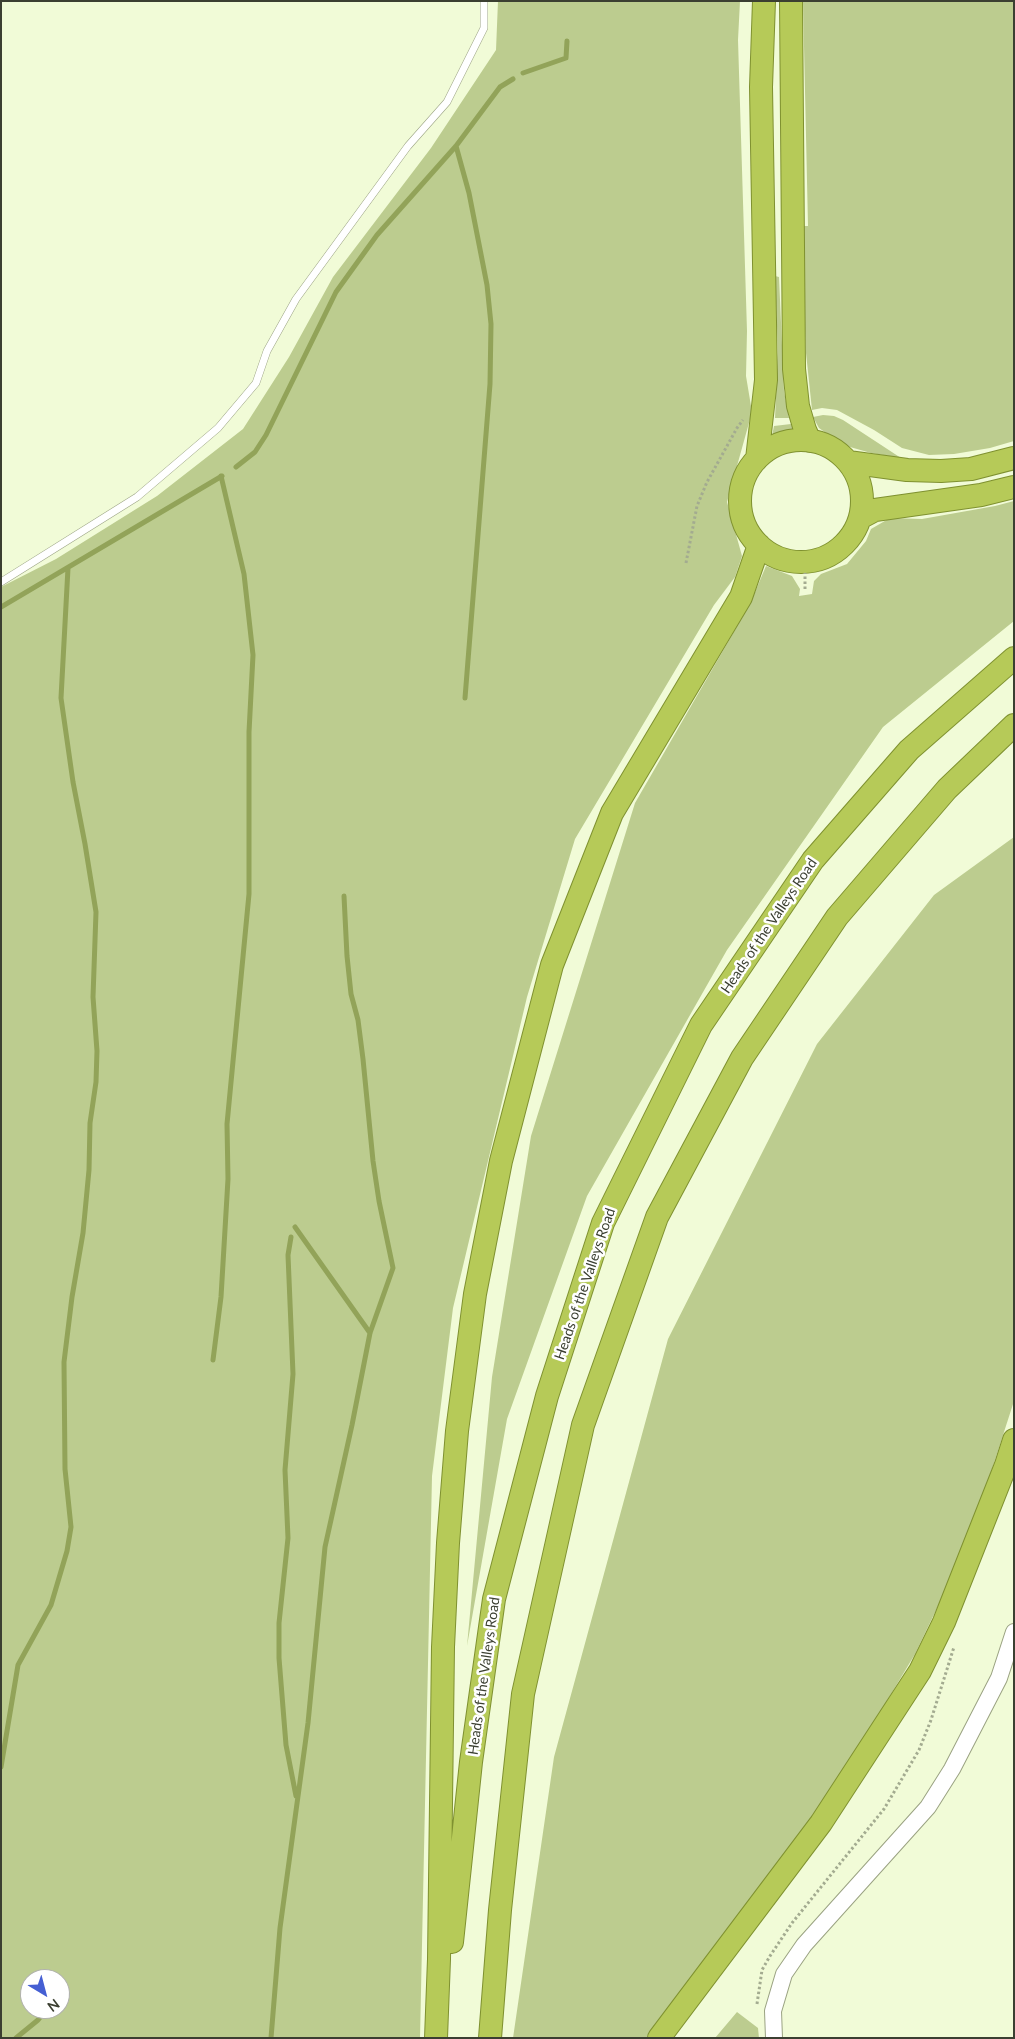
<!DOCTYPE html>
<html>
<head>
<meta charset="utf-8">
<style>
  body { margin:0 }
  #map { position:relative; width:1015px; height:2039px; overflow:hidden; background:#f1fbd7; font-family:Lato,sans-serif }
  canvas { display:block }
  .frame { position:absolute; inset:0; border:2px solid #3b3f31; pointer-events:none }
  .north { position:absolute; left:20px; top:1969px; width:50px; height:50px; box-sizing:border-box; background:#fff; border:1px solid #b1b2ad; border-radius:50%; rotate:143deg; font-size:14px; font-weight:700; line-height:20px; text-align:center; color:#3b3f31 }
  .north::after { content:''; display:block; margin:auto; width:18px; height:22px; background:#455fd3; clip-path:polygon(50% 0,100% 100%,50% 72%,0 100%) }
</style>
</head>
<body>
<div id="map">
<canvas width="1015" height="2039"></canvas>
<div class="frame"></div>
<div class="north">N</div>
</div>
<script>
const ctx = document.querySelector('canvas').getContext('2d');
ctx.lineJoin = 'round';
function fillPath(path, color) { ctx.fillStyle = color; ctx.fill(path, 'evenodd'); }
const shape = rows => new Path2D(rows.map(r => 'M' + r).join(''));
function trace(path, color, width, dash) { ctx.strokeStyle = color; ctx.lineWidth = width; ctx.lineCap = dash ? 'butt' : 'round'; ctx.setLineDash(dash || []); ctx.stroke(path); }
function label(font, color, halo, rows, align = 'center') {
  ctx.font = font + ' Lato,sans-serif'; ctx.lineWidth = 5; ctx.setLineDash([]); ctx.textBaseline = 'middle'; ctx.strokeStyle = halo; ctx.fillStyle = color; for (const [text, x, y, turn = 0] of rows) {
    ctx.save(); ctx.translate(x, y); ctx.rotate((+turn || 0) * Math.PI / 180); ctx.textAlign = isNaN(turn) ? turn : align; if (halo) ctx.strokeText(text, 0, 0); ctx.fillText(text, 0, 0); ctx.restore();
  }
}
fillPath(shape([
  [498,1,740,1,738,40,747,331,746,376,752,412,727,502,742,556,735,577,714,605,575,839,527,997,453,1308,432,1476,420,2038,1,2038,1,587,56,559,157,496,243,429,289,357,333,277,431,148,496,50],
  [30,1979,60,1979,60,2009,30,2009],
  [803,1,1014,1,1014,441,990,448,954,454,929,455,902,448,874,430,837,410,822,408,812,410,806,353,801,226,808,226],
  [775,276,779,277,784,391,789,418,775,418,778,352],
  [823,415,834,416,843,420,901,458,871,453,843,445,819,428,813,417],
  [791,424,795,432,774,437,772,436,774,426],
  [1014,501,1014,621,883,727,727,950,587,1196,507,1419,467,1646,492,1377,531,1136,635,803,750,604,766,566,792,576,800,589,799,596,812,594,814,581,821,574,847,564,866,541,871,529,890,518,922,519,995,506],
  [1014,837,1014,1401,994,1463,960,1560,915,1654,839,1781,649,2038,513,2038,554,1757,668,1339,817,1044,934,895],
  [737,2012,758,2028,759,2038,715,2038]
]), '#bccc8f');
trace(shape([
  [523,73,566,58,567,41],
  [456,146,469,193,487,285,491,324,490,384,465,698],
  [236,467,255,452,266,435,336,292,377,235,456,146,500,87,513,79],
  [1,607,222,476],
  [295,1227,370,1333],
  [291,1237,288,1255,293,1374,285,1470,288,1538,279,1623,279,1658,286,1745,296,1796],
  [213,1360,221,1297,228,1179,227,1124,249,894,249,732,253,655,244,574,221,476],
  [1,1767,18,1665,51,1605,67,1551,71,1527,65,1469,64,1362,72,1297,83,1233,89,1170,90,1123,96,1082,97,1051,93,997,96,912,85,844,73,782,61,698,68,568],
  [16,2038,38,2020,47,2009],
  [271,2038,280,1928,308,1723,325,1547,352,1425,370,1333,393,1268,379,1201,373,1161,363,1059,358,1020,351,994,347,956,344,896]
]), '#92a359', 5);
const service = shape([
  [1,582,137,497,218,428,256,383,267,351,296,299,408,146,447,102,484,28,484,1]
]);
const tertiary = shape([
  [774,2038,773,2011,784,1974,804,1945,928,1807,952,1769,999,1678,1014,1632]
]);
const trunk = shape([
  [791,1,794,369,798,406,805,430,810,441],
  '740 501a61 61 0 1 1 122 0a61 61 0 1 1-122 0Z',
  [757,459,766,380,761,87,764,1],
  [848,462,907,470,941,471,971,469,1014,458],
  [860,518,875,510,981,495,1014,487],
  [452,1942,471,1762,494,1599,547,1396,603,1223,701,1025,813,860,909,750,1014,658],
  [436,2038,439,1959,443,1647,448,1543,457,1431,475,1294,501,1161,552,965,612,813,741,597,759,545],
  [490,2038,500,1910,523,1694,583,1425,657,1217,742,1058,837,917,947,789,1014,725],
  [659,2038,821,1823,920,1671,944,1622,1006,1465,1014,1440]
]);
trace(service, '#9aa282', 8);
trace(tertiary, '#9aa282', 18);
trace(trunk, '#7f9130', 24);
trace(shape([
  [686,563,697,506,707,482,737,428,743,420],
  [805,589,805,562],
  [757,2004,762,1970,770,1956,792,1923,884,1809,919,1750,931,1720,954,1647]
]), '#a3ab90', 3, [2.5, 2.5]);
trace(service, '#fff', 7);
trace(tertiary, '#fff', 16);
trace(trunk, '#b6ca58', 22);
label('14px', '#3b3f31', '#fff', [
  ["Heads of the Valleys Road",769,926,-56],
  ["Heads of the Valleys Road",585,1284,-71],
  ["Heads of the Valleys Road",484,1676,-82]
]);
</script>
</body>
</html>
